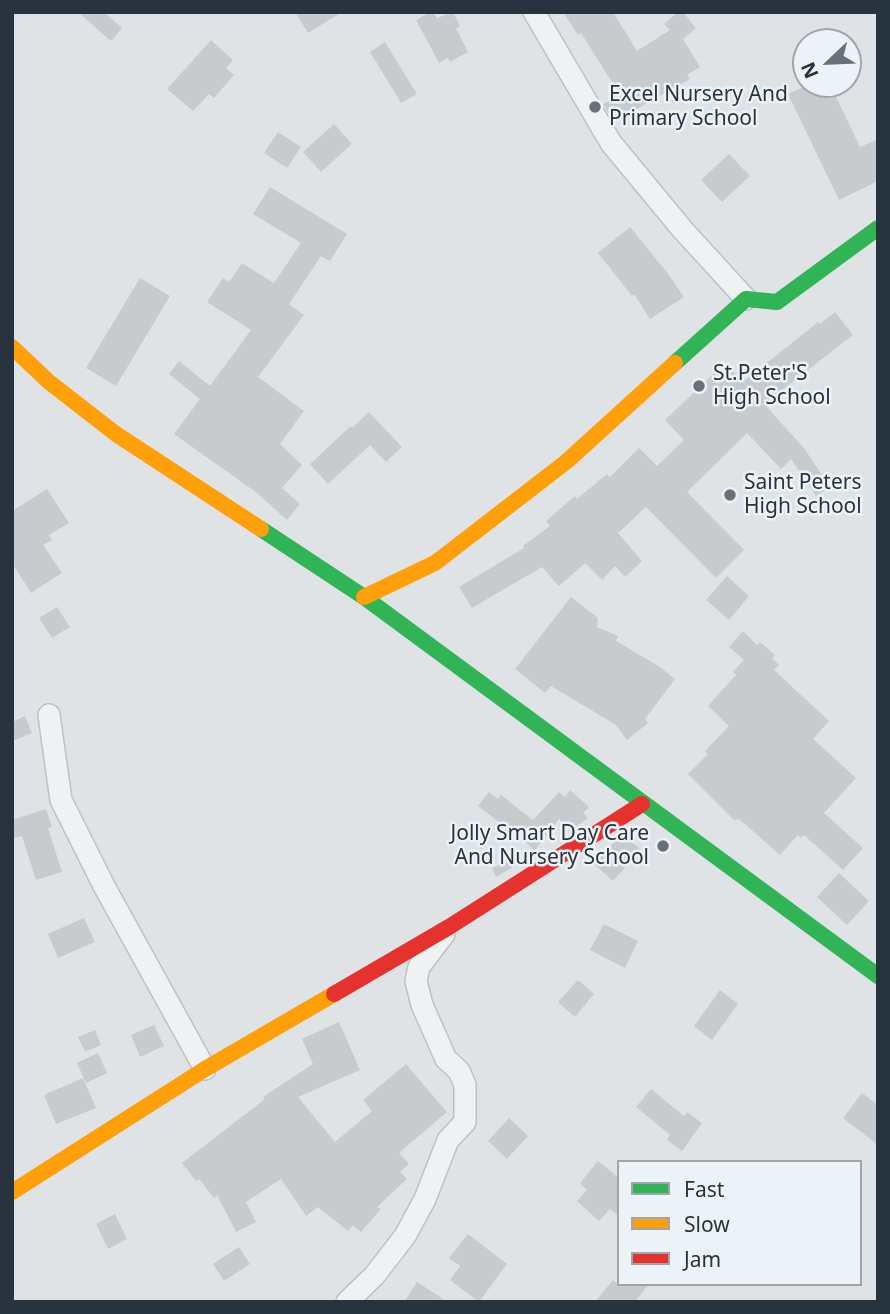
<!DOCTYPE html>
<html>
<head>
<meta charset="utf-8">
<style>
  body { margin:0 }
  #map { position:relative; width:890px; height:1314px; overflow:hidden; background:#e0e3e6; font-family:"Noto Sans",sans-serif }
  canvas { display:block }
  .frame { position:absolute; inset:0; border:14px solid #27343f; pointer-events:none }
  .legend { position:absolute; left:617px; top:1160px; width:245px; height:126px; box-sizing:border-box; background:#edf2f6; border:2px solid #9ea6ad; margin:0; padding:9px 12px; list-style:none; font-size:21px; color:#27343f }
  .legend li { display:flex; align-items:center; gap:14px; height:35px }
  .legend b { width:35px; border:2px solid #9ea6ad }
  .north { position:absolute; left:792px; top:28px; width:70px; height:70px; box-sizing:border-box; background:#edf2f6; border:2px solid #9ea6ad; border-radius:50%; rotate:247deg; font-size:19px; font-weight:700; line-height:28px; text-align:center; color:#27343f }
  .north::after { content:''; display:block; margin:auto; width:24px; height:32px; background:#687179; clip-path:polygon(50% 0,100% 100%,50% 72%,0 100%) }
</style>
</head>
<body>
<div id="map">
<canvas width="890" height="1314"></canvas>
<div class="frame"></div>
<ul class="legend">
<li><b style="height:9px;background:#30b455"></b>Fast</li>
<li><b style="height:9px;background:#ff9f0a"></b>Slow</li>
<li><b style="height:9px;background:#e5322d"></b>Jam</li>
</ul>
<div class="north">N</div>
</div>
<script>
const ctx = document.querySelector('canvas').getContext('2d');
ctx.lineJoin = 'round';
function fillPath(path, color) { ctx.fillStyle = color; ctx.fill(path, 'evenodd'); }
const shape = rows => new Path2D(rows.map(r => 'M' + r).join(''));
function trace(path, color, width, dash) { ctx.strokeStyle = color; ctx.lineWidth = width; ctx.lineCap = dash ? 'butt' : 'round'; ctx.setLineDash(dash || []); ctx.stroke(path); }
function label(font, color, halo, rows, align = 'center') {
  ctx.font = font + ' "Noto Sans",sans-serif'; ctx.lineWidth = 5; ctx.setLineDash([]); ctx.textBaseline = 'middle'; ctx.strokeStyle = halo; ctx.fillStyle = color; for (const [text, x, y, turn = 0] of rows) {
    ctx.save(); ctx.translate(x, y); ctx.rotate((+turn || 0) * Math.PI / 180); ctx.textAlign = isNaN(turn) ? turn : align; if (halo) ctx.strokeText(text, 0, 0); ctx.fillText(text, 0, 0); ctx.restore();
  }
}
fillPath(shape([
  [78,12,104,12,122,28,111,41],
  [295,12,342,12,308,33],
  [430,12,433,12,437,18,453,12,460,26,456,28,468,52,450,62,448,58,439,63,416,20],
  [563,12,613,12,637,51,670,30,664,24,678,12,683,12,696,28,683,39,700,67,687,75,690,79,614,122,603,104,620,95,581,33,578,35],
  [211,40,233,60,226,68,234,75,214,98,209,94,193,111,167,89],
  [385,42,417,94,401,103,370,52],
  [810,84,830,84,860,147,878,139,878,181,839,200,788,94],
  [334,124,352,144,321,172,303,152],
  [278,132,301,147,287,168,264,153],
  [729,154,750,176,722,202,701,180],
  [270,187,347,234,330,261,321,256,289,304,304,315,258,377,304,411,280,444,302,465,282,488,300,504,287,520,257,493,174,434,200,399,169,374,179,361,210,386,251,330,207,302,223,278,229,282,242,263,274,283,301,243,253,214],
  [630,227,669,275,684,297,650,319,634,294,632,296,598,253],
  [140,278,170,296,116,386,86,368],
  [835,312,853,335,764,404,804,448,830,487,816,496,791,459,781,469,747,433,687,492,744,550,716,578,646,507,618,533,642,561,625,577,615,566,602,580,585,563,559,586,542,567,472,608,459,587,524,548,523,546,550,526,546,521,575,496,577,499,607,474,610,477,639,448,657,466,684,440,665,420,725,363,743,382,818,322,820,324],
  [369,412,402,447,386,462,370,445,328,484,310,464,351,426,352,428],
  [47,489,69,523,49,535,52,540,43,545,62,573,31,593,12,563,12,511],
  [727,576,749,596,729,620,706,600],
  [571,597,598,618,597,627,618,636,616,641,660,667,675,679,645,719,648,723,627,740,616,725,551,686,545,693,515,669],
  [57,607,70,627,52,638,39,618],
  [743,631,757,645,760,642,775,655,772,658,779,665,774,670,829,721,813,739,856,778,824,813,863,848,843,870,804,835,801,838,798,835,780,855,738,818,735,821,688,774,708,754,705,751,729,726,708,706,736,675,733,672,744,660,729,647],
  [25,716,32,733,12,741,12,722],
  [570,790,589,807,583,813,588,818,571,830,559,819,535,850,478,806,489,792,498,799,501,795,533,820,559,792,565,797],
  [46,809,52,827,48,828,62,872,36,880,22,836,12,839,12,820],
  [624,835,641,850,613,881,594,864,615,841],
  [510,860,513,867,496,877,492,868],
  [839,873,869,901,847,925,817,897],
  [84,918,95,942,58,958,48,934],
  [604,924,638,941,625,968,590,950],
  [578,980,594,994,575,1017,558,1002],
  [720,990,738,1004,712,1040,694,1026],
  [339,1022,360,1070,298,1097,335,1142,372,1111,363,1100,406,1064,447,1112,399,1153,409,1164,400,1172,407,1179,377,1207,381,1209,361,1232,353,1225,348,1231,318,1207,306,1216,281,1179,246,1202,256,1222,236,1232,217,1195,214,1198,199,1179,196,1181,182,1163,265,1099,263,1097,313,1064,302,1039],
  [154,1025,164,1046,140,1057,131,1035],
  [95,1030,101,1045,85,1052,78,1037],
  [98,1053,107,1073,86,1083,77,1063],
  [83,1078,96,1108,56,1124,44,1095],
  [651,1089,684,1116,687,1112,702,1123,682,1151,667,1140,670,1135,636,1107],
  [862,1093,878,1105,878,1145,843,1118],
  [509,1118,528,1136,507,1159,488,1141],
  [598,1161,619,1178,619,1216,610,1209,599,1221,577,1201,587,1190,580,1183],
  [115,1214,127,1239,108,1249,96,1224],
  [468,1234,507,1264,479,1302,450,1280,460,1266,449,1258],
  [239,1247,250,1264,224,1281,213,1264],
  [613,1280,618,1284,649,1284,635,1302,595,1302],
  [417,1282,448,1302,404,1302]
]), '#c8cbce');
const street = shape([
  [534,12,611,143,682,229,746,299],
  [49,715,61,800,104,886,205,1069],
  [347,1302,374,1276,405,1236,425,1199,448,1140,465,1122,465,1085,459,1071,446,1059,422,1005,416,981,419,967,444,934]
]);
trace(street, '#bec1c4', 24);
trace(street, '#f0f1f2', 21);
trace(shape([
  [675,363,746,299,777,302,878,228],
  [261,529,364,597,878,976]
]), '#30b455', 16);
trace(shape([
  [12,347,49,382,116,434,261,529],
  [364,597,435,563,566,462,675,363],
  [12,1192,205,1069,334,994]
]), '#ff9f0a', 16);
trace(shape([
  [334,994,449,927,642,804]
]), '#e5322d', 16);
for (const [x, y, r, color] of [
  [595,107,7,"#687179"],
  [699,386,7,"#687179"],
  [730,495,7,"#687179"],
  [663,846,7,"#687179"]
]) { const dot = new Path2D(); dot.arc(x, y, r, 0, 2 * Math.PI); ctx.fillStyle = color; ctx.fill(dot); trace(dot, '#edf2f6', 2.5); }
label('21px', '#27343f', '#edf2f6', [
  ["Excel Nursery And",609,95],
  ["Primary School",609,119],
  ["St.Peter'S",713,374],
  ["High School",713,398],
  ["Saint Peters",744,483],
  ["High School",744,507],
  ["Jolly Smart Day Care",649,834,"right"],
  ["And Nursery School",649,858,"right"]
], 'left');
</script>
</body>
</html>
